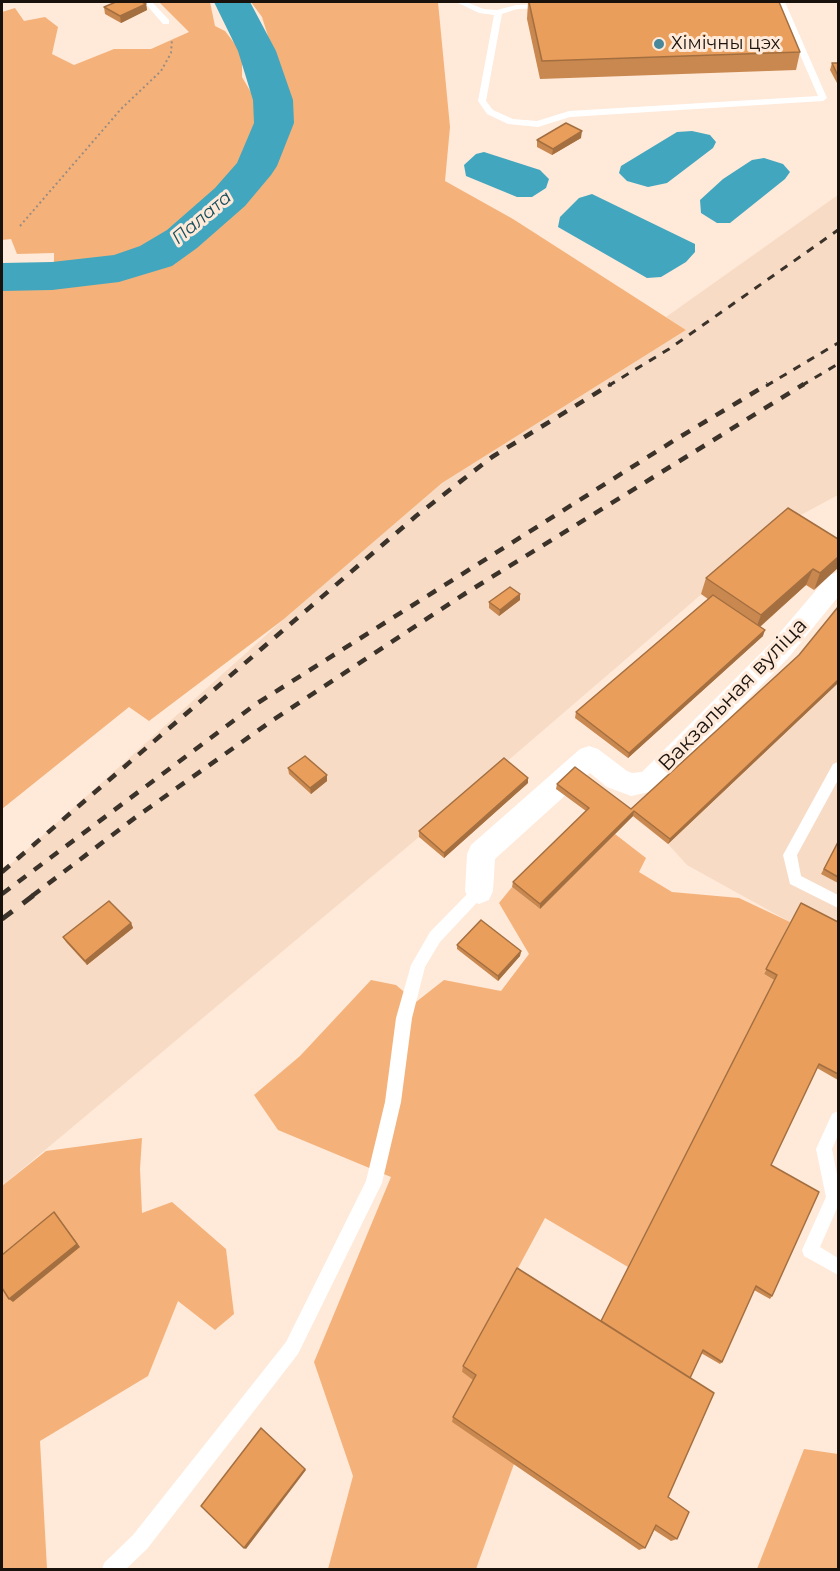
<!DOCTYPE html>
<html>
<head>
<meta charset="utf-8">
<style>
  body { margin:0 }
  #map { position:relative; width:840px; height:1571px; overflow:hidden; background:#ffe9d9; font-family:Montserrat,sans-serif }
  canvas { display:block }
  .frame { position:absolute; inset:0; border:3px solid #19120c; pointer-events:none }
</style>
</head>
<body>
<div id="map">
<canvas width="840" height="1571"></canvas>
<div class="frame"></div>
</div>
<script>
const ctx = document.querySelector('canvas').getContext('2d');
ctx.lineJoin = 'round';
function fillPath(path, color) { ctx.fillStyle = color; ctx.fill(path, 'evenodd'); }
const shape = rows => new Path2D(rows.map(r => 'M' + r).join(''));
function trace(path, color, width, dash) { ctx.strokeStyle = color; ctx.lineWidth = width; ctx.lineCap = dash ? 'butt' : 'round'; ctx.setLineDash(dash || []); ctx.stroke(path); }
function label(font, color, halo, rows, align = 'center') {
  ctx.font = font + ' Montserrat,sans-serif'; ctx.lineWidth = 6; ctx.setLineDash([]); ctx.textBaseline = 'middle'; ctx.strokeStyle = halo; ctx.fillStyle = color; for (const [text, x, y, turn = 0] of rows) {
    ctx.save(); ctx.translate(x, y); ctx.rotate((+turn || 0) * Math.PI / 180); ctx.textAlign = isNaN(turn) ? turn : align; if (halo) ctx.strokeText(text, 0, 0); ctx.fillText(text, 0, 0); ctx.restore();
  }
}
fillPath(shape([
  [838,195,838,495,782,525,419,837,2,1186,2,872,284,619,442,483,686,330,666,317],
  [838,610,838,928,798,908,790,922,687,865,668,844,629,814,797,661]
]), '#f7dbc5');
fillPath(shape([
  [159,2,210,2,215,26,225,31,242,53,242,77,256,101,259,121,247,151,216,191,189,216,147,246,116,258,54,268,54,253,17,254,11,239,2,240,2,12,15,8,24,21,45,17,58,27,52,54,74,65,114,49,151,49,189,32],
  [251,2,438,2,450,127,445,181,513,219,686,330,442,483,284,619,149,721,129,707,2,809,2,290,117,279,174,262,221,225,245,201,269,169,289,121,288,100,262,17],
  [615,834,646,858,639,872,672,892,739,898,790,922,764,974,774,980,628,1267,545,1218,462,1372,474,1380,514,1464,476,1569,328,1569,353,1476,314,1362,391,1177,278,1130,254,1095,300,1056,371,980,396,985,416,1002,444,980,501,991,529,954,499,903,512,887,540,909],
  [142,1138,140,1169,142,1213,172,1202,226,1249,234,1314,215,1330,178,1301,148,1376,40,1441,47,1569,2,1570,2,1186,46,1151],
  [804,1449,838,1454,838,1569,757,1569]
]), '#f4b27a');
fillPath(shape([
  [692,131,710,135,716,142,713,148,667,183,648,187,627,181,619,173,621,166,677,132],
  [484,152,540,170,549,179,546,188,532,197,517,197,466,176,464,165,476,154],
  [764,158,783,164,790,172,785,179,730,223,717,223,701,213,700,200,723,179,752,160],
  [592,194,695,244,695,252,686,262,661,277,647,278,558,227,560,217,579,198]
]), '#42a6bf');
fillPath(shape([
  [214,2,250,2,276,51,293,100,294,123,277,166,271,175,245,206,197,248,172,266,119,282,52,290,2,291,2,263,52,262,114,255,140,246,167,230,215,188,237,163,254,123,253,100,238,51,214,2]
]), '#42a6bf');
trace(shape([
  [20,226,121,109,161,71,171,53,172,39]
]), '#9c8c81', 2, [2, 3]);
fillPath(shape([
  [144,2,152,2,169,20,169,24,163,24,144,2],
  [456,2,466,2,484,9,497,10,516,5,546,4,550,6,546,8,517,9,502,14,486,101,493,110,513,119,537,121,569,111,818,96,777,2,785,2,827,98,823,101,570,117,538,127,508,124,487,114,478,101,494,15,479,13,456,2],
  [838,762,838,780,797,855,801,876,838,895,838,908,790,884,783,855,833,764,838,762],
  [479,885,484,887,486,891,484,895,440,942,425,967,412,1018,401,1102,382,1183,298,1354,147,1549,125,1570,102,1570,104,1563,133,1535,286,1342,366,1181,385,1102,396,1018,411,965,430,932,474,887,479,885],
  [838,1111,838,1135,832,1149,838,1180,838,1206,820,1247,838,1258,838,1275,804,1256,802,1250,826,1197,816,1149,832,1114,838,1111]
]), '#fff');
fillPath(shape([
  [838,572,838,597,789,657,659,790,631,796,607,787,590,773,495,859,493,891,489,900,479,904,469,900,465,891,467,854,471,845,580,749,589,746,598,749,627,771,632,773,642,772,771,643,829,575,838,572]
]), '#fff');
trace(shape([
  [608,386,669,349,838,230],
  [766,386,838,343],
  [801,386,838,364]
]), '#3b322a', 3, [8, 8]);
trace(shape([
  [2,872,416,516,492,457,611,384],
  [2,894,256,704,678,438,768,384],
  [32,896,136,817,273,720,466,593,804,384]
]), '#3b322a', 4.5, [10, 10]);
trace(shape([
  [2,919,34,895]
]), '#3b322a', 5, [13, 13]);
fillPath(shape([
  [528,2,800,52,796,70,540,79,527,19],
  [146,4,147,10,121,23,105,14,104,7],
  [832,63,838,63,838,82,837,83,830,70],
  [581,138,552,155,537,147,537,140],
  [838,539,814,590,806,585,760,627,763,636,628,758,575,718,576,712,708,599,701,594,706,578],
  [520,600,499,616,489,608,489,602],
  [838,607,838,683,668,844,633,816,540,909,512,887,513,882,586,811,556,789,557,784,631,809,799,655],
  [288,768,327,775,327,781,311,794,289,774],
  [528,783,444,858,419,837,419,831],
  [838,842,838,883,821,874],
  [801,903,838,922,838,1080,817,1068,771,1165,772,1296,770,1299,754,1290,722,1362,720,1364,701,1353,690,1378,668,1497,677,1539,671,1541,654,1530,645,1548,639,1550,452,1422,453,1417,473,1380,462,1372,463,1366,601,1321,774,980,764,974],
  [131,923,133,928,87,965,66,942,63,937],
  [457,945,521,951,520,956,498,981,457,949]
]), '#c9884f');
fillPath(shape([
  [146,4,147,10,121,23,120,16],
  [582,131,581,138,552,155,553,149],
  [838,557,838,568,814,590,820,573],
  [813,569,806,585,755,631,761,615],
  [520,594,520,600,499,616,500,610],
  [765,630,763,636,628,758,629,753],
  [838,680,838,683,836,685,668,844,670,839],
  [327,775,327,781,311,794,310,788],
  [528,778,528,783,444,858,444,853],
  [634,811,633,816,540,909,540,904],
  [131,923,133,928,87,965,85,961],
  [521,951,520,956,498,981,498,976],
  [54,1212,80,1247,13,1302,9,1299],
  [305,1469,306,1470,246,1549,244,1548]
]), '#a46f40');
const building = shape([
  [116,2,142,2,146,4,120,16,104,7,116,2],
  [529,2,779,2,800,52,542,61,529,2],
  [832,63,838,63,838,76,832,63],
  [566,123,582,131,553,149,537,140,566,123],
  [788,508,838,539,838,557,820,573,813,569,761,615,706,578,788,508],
  [510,587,520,594,500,610,489,602,510,587],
  [713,595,765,630,629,753,576,712,713,595],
  [838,607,838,680,670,839,634,811,540,904,513,882,589,808,557,784,575,767,631,809,799,655,838,607],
  [305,756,327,775,310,788,288,768,305,756],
  [504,758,528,778,444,853,419,831,504,758],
  [838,842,838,877,824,869,838,842],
  [109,901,131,923,85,961,63,937,109,901],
  [801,903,838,922,838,1074,819,1064,771,1165,819,1192,772,1296,756,1286,722,1362,703,1350,690,1378,601,1321,777,975,766,969,801,903],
  [481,920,521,951,498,976,457,945,481,920],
  [54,1212,77,1244,9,1299,2,1288,2,1255,54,1212],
  [517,1268,714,1393,668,1497,689,1512,677,1539,656,1525,645,1548,453,1417,476,1375,463,1366,517,1268],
  [261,1428,305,1469,244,1548,201,1506,261,1428]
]);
fillPath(building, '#ea9e5c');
trace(building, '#a46f40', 1.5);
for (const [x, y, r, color] of [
  [659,44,6,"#47899a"]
]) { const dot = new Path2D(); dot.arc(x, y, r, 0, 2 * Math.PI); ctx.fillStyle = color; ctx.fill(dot); trace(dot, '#ffe9d9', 2); }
label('18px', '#19120c', '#ffe9d9', [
  ["Хімічны цэх",671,44]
], 'left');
label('italic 18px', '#164f5c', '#ffe9d9', [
  ["Палата",202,218,-40]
]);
label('21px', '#19120c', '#ffe9d9', [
  ["Вакзальная вуліца",733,695,-46]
]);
</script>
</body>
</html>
